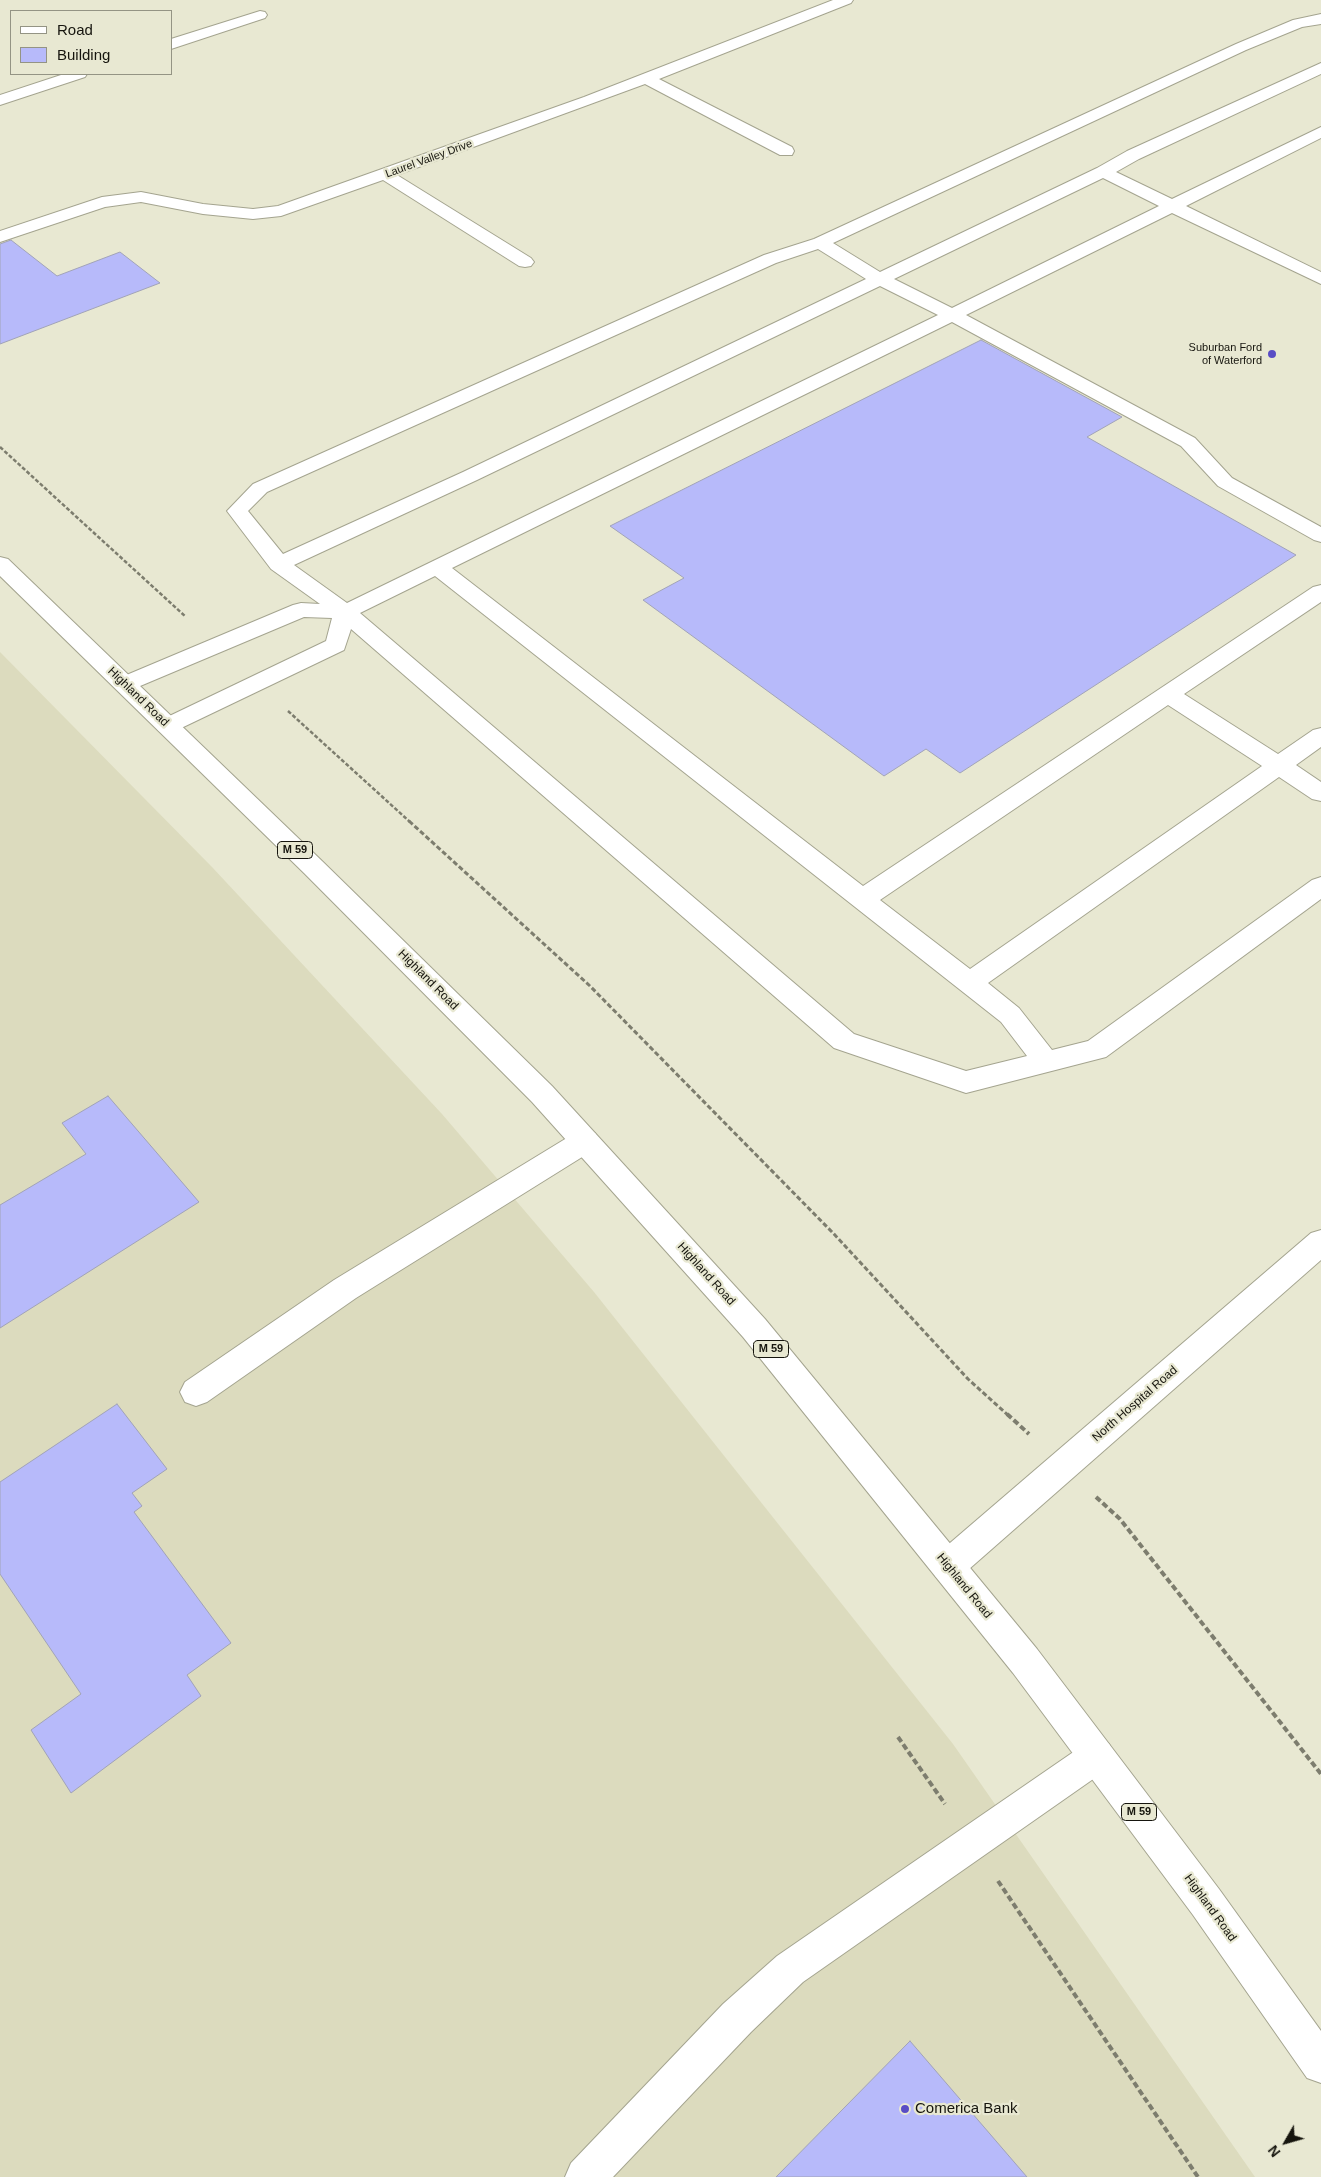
<!DOCTYPE html>
<html>
<head>
<meta charset="utf-8">
<style>
  body { margin:0 }
  #map { position:relative; width:1321px; height:2177px; overflow:hidden; background:#e8e8d2; font-family:Helvetica,sans-serif }
  canvas { display:block }
  .legend { position:absolute; left:10px; top:10px; width:162px; height:65px; box-sizing:border-box; background:#e8e8d2; border:1px solid #949484; margin:0; padding:6px 9px; list-style:none; font-size:15px; color:#16150e }
  .legend li { display:flex; align-items:center; gap:10px; height:25px }
  .legend b { width:25px; border:1px solid #949484 }
  .north { position:absolute; left:1261px; top:2117px; width:50px; height:50px; -webkit-text-stroke:4px #e8e8d2; paint-order:stroke; rotate:232deg; font-size:14px; font-weight:700; line-height:20px; text-align:center; color:#16150e }
  .north::after { content:''; display:block; margin:auto; width:18px; height:22px; background:#16150e; clip-path:polygon(50% 0,100% 100%,50% 72%,0 100%) }
</style>
</head>
<body>
<div id="map">
<canvas width="1321" height="2177"></canvas>
<ul class="legend">
<li><b style="height:6px;background:#fff"></b>Road</li>
<li><b style="height:14px;background:#b7bafa"></b>Building</li>
</ul>
<div class="north">N</div>
</div>
<script>
const ctx = document.querySelector('canvas').getContext('2d');
ctx.lineJoin = 'round';
function fillPath(path, color) { ctx.fillStyle = color; ctx.fill(path, 'evenodd'); }
const shape = rows => new Path2D(rows.map(r => 'M' + r).join(''));
function trace(path, color, width, dash) { ctx.strokeStyle = color; ctx.lineWidth = width; ctx.lineCap = dash ? 'butt' : 'round'; ctx.setLineDash(dash || []); ctx.stroke(path); }
function label(font, color, halo, rows, align = 'center') {
  ctx.font = font + ' Helvetica,sans-serif'; ctx.lineWidth = 4.5; ctx.setLineDash([]); ctx.textBaseline = 'middle'; ctx.strokeStyle = halo; ctx.fillStyle = color; for (const [text, x, y, turn = 0] of rows) {
    ctx.save(); ctx.translate(x, y); ctx.rotate((+turn || 0) * Math.PI / 180); ctx.textAlign = isNaN(turn) ? turn : align; if (halo) ctx.strokeText(text, 0, 0); ctx.fillText(text, 0, 0); ctx.restore();
  }
}
fillPath(shape([
  [0,652,212,867,442,1114,594,1292,953,1744,1255,2177,0,2177]
]), '#dcdbbe');
const building = shape([
  [11,240,57,276,120,252,160,283,0,344,0,244,11,240],
  [981,340,1122,417,1087,437,1296,555,960,773,926,749,884,776,643,600,684,578,610,526,981,340],
  [108,1096,199,1202,0,1328,0,1205,86,1154,62,1123,108,1096],
  [117,1404,167,1469,132,1493,142,1506,134,1512,231,1643,187,1675,201,1696,71,1793,31,1730,81,1694,0,1574,0,1482,117,1404],
  [910,2041,1027,2177,776,2177,910,2041]
]);
fillPath(building, '#b7bafa');
trace(building, '#a1a3b7', 1);
const minor = shape([
  [833,0,853,0,851,3,659,79,792,147,794,151,792,155,780,155,645,84,397,175,531,258,534,262,531,266,525,267,519,266,383,180,281,216,253,219,203,214,141,202,105,207,0,242,0,231,102,197,141,192,203,204,253,209,278,206,584,97,833,0],
  [260,11,265,12,267,15,265,18,171,49,171,39,260,11],
  [1321,14,1321,24,1302,27,1246,50,833,243,880,272,1097,168,1127,151,1321,63,1321,74,1139,159,1116,172,1172,199,1321,127,1321,138,1186,206,1321,272,1321,284,1172,213,966,315,1195,438,1232,478,1321,527,1321,542,1314,540,1218,486,1181,446,952,322,452,568,863,886,1313,587,1321,585,1321,602,1184,694,1278,754,1313,730,1321,728,1321,747,1296,765,1321,782,1321,801,1312,799,1279,777,988,983,1019,1008,1052,1050,1088,1041,1312,880,1321,877,1321,899,1106,1057,966,1093,834,1048,351,629,344,650,175,731,167,734,159,731,155,726,159,721,326,641,332,618,304,617,133,689,125,691,117,689,114,684,117,679,293,605,301,603,320,604,271,569,227,511,253,484,764,255,814,239,1236,44,1293,20,1321,14],
  [1103,178,1159,206,952,308,894,279,1103,178],
  [818,249,866,279,463,472,283,554,248,511,267,492,776,263,818,249],
  [880,286,938,315,347,603,294,565,477,480,880,286],
  [435,576,1001,1022,1027,1056,966,1071,854,1034,360,613,435,576],
  [1168,705,1262,766,970,969,880,900,1168,705],
  [64,74,87,74,85,77,0,105,0,95,64,74],
  [585,1130,595,1133,599,1141,595,1149,356,1298,207,1402,196,1406,185,1402,180,1392,185,1382,334,1280,575,1133,585,1130],
  [1321,1230,1321,1260,960,1577,948,1582,936,1577,931,1566,936,1555,1311,1233,1321,1230],
  [1097,1738,1109,1744,1115,1756,1109,1768,803,1982,751,2032,613,2177,565,2177,571,2163,723,2004,777,1956,1085,1744,1097,1738]
]);
const highway = shape([
  [0,557,8,559,322,861,552,1086,765,1319,1037,1649,1219,1889,1321,2031,1321,2083,1307,2078,1193,1915,1013,1673,743,1337,532,1102,304,873,0,576,0,557]
]);
trace(minor, '#a4a48f', 2);
trace(highway, '#a4a48f', 2);
trace(shape([
  [0,447,186,617],
  [288,711,410,822]
]), '#7d7d6e', 2.5, [4, 2]);
trace(shape([
  [409,821,590,986,834,1234,968,1379,1009,1416]
]), '#7d7d6e', 3, [5, 2.5]);
trace(shape([
  [1007,1414,1029,1434],
  [1096,1497,1120,1519,1321,1774],
  [898,1737,945,1804],
  [998,1881,1198,2177]
]), '#7d7d6e', 4, [6, 3]);
fillPath(minor, '#fff');
fillPath(highway, '#fff');
for (const [x, y, r, color] of [
  [1272,354,5,"#594dc5"],
  [905,2109,5,"#594dc5"]
]) { const dot = new Path2D(); dot.arc(x, y, r, 0, 2 * Math.PI); ctx.fillStyle = color; ctx.fill(dot); trace(dot, '#e8e8d2', 2); }
label('11px', '#16150e', '#e8e8d2', [
  ["Laurel Valley Drive",429,159,-20]
]);
label('11px', '#16150e', '#e8e8d2', [
  ["Suburban Ford",1262,348],
  ["of Waterford",1262,361]
], 'right');
for (const [x, y, w] of [
  [295,850,35],
  [771,1349,35],
  [1139,1812,35]
]) { const box = new Path2D(); box.roundRect(x - w / 2, y - 8.5, w, 17, 4); ctx.fillStyle = '#e8e8d2'; ctx.fill(box); trace(box, '#16150e', 1); }
label('bold 11px', '#16150e', null, [
  ["M 59",295,850],
  ["M 59",771,1349],
  ["M 59",1139,1812]
]);
label('12px', '#16150e', '#e8e8d2', [
  ["Highland Road",138,697,44],
  ["Highland Road",428,980,45],
  ["Highland Road",706,1274,48],
  ["North Hospital Road",1135,1404,-41],
  ["Highland Road",964,1586,51],
  ["Highland Road",1210,1908,54]
]);
label('15px', '#16150e', '#e8e8d2', [
  ["Comerica Bank",915,2109]
], 'left');
</script>
</body>
</html>
